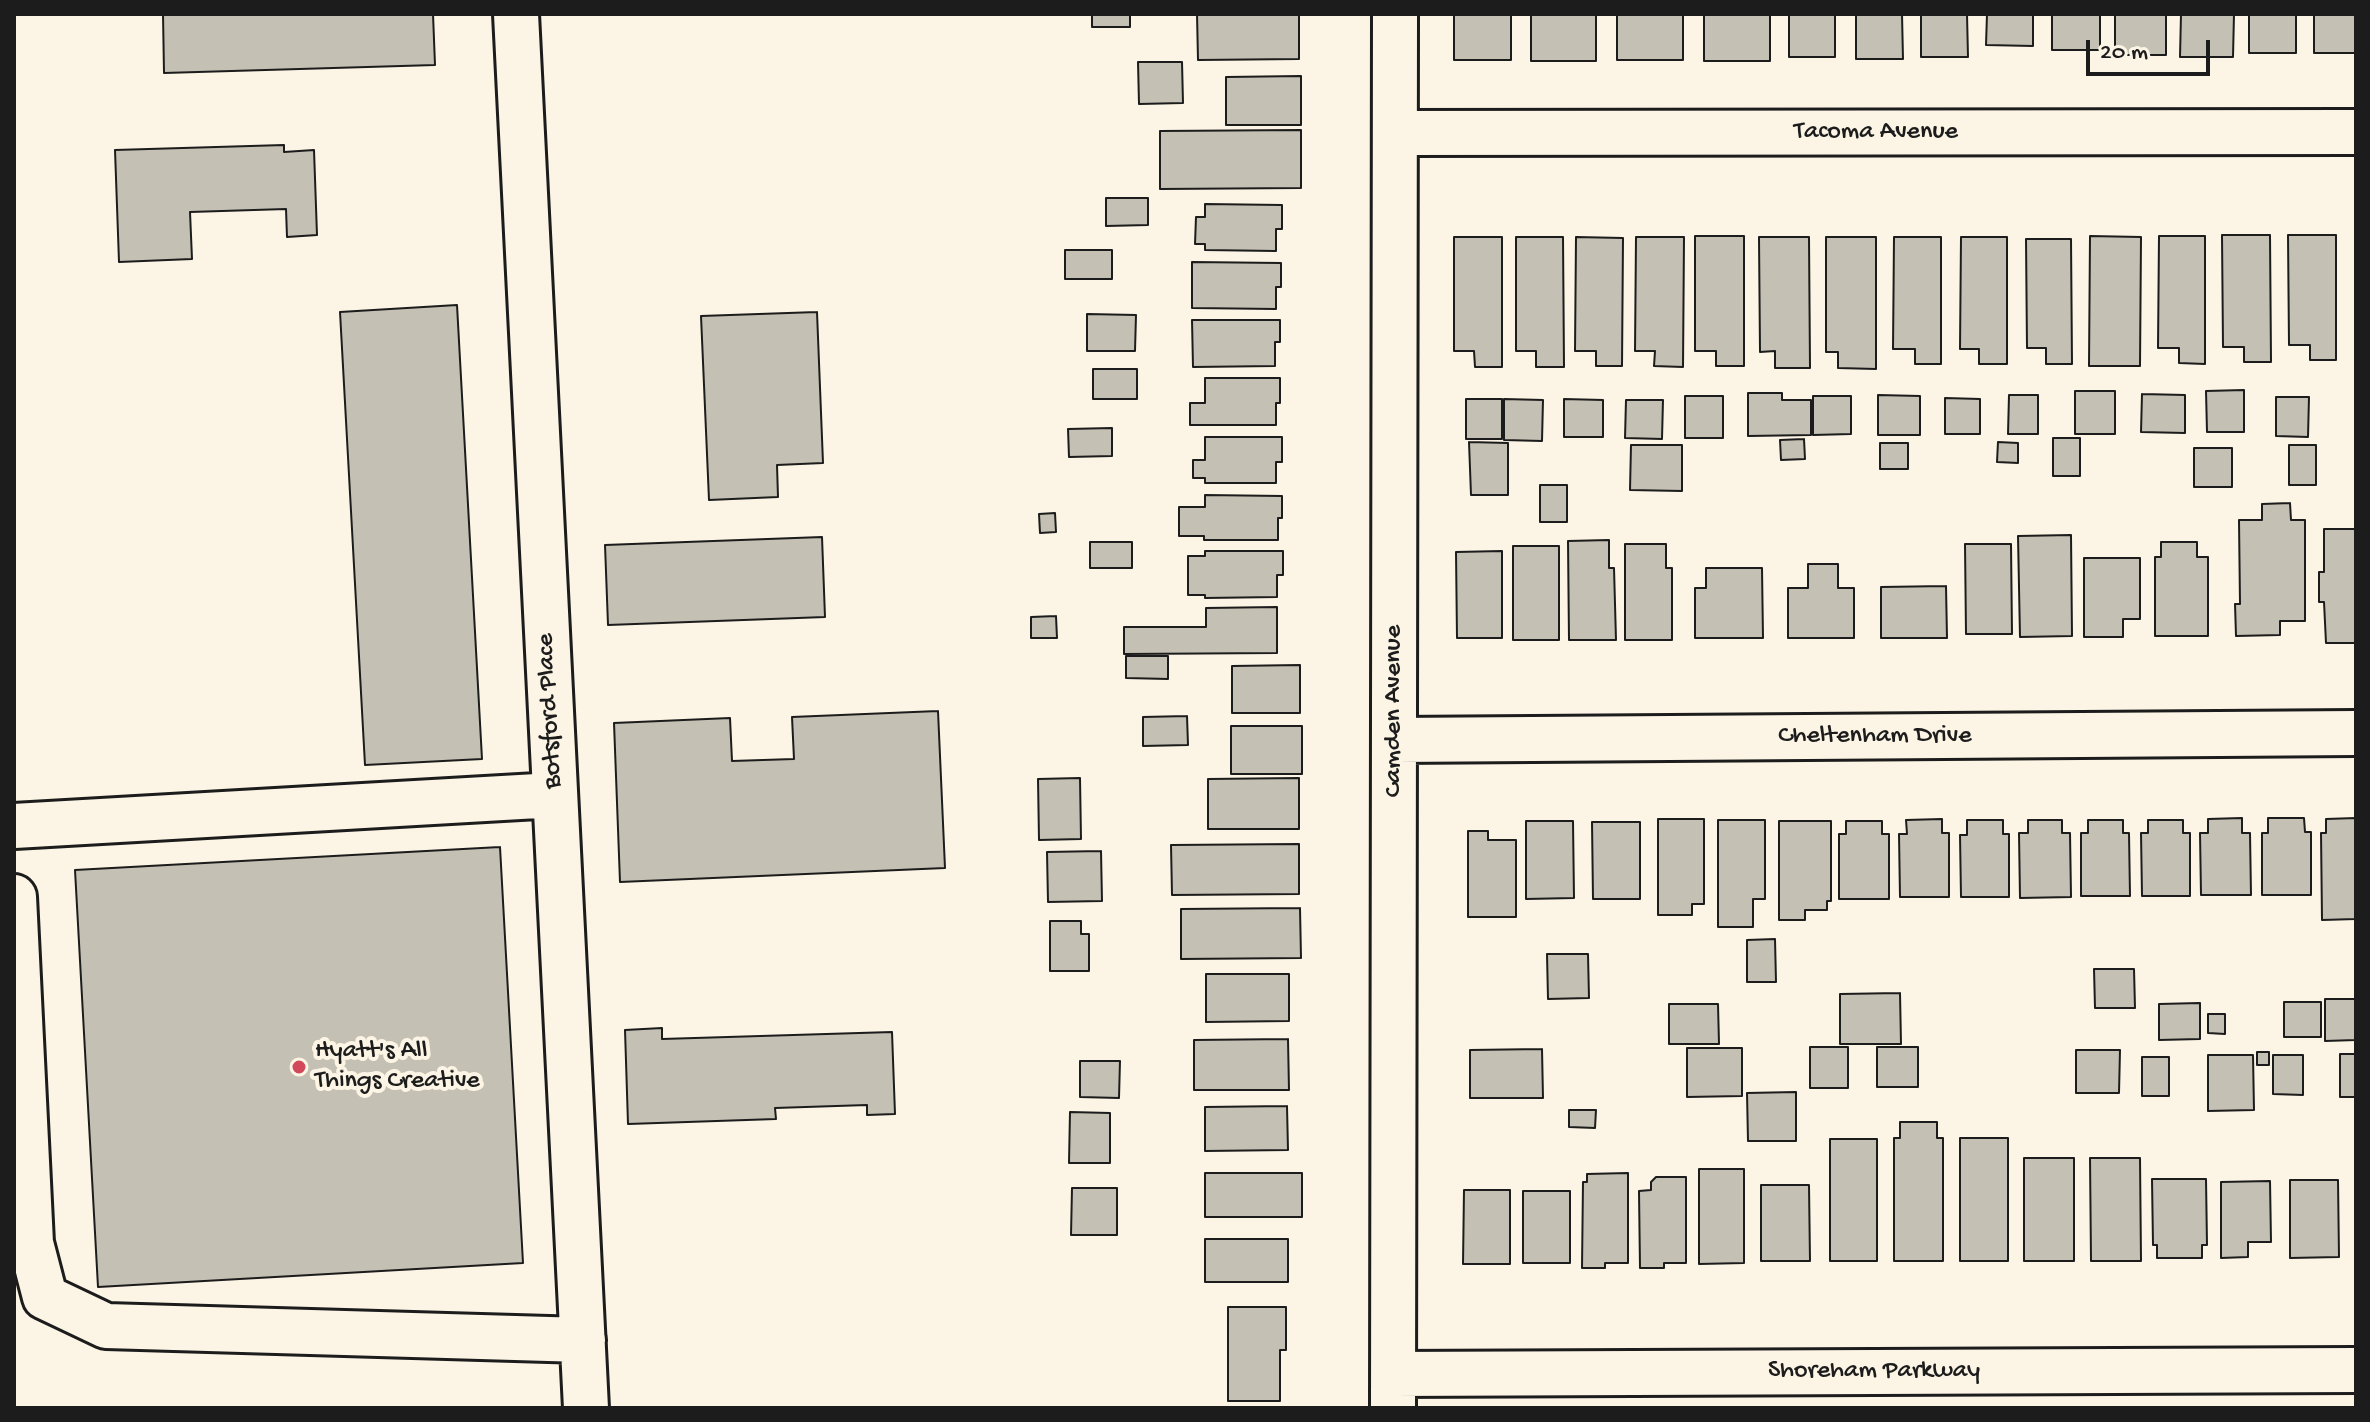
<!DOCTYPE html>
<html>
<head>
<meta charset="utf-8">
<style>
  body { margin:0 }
  #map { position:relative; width:2370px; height:1422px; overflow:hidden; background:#fcf5e5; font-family:"Gochi Hand",sans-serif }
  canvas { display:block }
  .frame { position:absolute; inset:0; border:16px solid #1c1c1c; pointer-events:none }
  .scale { position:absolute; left:2086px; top:40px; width:124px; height:36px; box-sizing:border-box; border:4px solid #1c1c1c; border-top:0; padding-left:10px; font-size:24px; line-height:28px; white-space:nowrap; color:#1c1c1c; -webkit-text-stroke:6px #fcf5e5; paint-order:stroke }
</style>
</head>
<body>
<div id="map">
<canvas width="2370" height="1422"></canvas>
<div class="frame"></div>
<div class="scale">20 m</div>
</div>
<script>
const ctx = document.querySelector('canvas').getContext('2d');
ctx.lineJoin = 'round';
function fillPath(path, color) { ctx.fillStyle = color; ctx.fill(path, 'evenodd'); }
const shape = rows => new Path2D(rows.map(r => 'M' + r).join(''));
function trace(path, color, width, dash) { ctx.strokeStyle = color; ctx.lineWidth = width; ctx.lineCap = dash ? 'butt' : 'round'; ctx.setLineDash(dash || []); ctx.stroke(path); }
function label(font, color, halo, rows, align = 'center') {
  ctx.font = font + ' "Gochi Hand",sans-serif'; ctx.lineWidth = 8; ctx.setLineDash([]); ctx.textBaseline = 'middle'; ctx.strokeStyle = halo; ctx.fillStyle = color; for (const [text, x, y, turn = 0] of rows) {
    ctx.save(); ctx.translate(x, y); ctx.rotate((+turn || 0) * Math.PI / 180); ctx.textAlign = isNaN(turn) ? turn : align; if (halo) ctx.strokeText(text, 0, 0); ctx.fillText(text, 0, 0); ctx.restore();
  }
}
const building = shape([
  [163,14,433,14,435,65,164,73,163,14],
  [1092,14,1130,14,1130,27,1092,27,1092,14],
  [1197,14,1299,14,1299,59,1198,60,1197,14],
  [1454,14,1511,14,1511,60,1454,60,1454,14],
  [1531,14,1596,14,1596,61,1531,61,1531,14],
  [1617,14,1683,14,1683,60,1617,60,1617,14],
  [1704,14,1770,14,1770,61,1704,61,1704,14],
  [1789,14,1835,14,1835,57,1789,57,1789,14],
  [1856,14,1902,14,1903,59,1856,59,1856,14],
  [1921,14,1967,14,1968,57,1921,57,1921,14],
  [1987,14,2033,14,2033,46,1986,45,1987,14],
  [2052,14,2100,14,2100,50,2052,50,2052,14],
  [2115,14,2166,14,2166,55,2115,55,2115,14],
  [2181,14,2234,14,2233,57,2180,57,2181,14],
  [2249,14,2296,14,2296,53,2249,53,2249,14],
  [2314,14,2356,14,2356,53,2314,53,2314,14],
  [1138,62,1182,62,1183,103,1139,104,1138,62],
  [1301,76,1301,125,1226,125,1226,77,1301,76],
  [1301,130,1301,188,1160,189,1160,131,1301,130],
  [284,145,284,152,314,150,317,235,287,237,286,209,190,212,192,259,119,262,115,150,284,145],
  [1106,198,1148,198,1148,225,1106,226,1106,198],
  [1205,204,1282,205,1282,229,1276,229,1276,251,1205,250,1205,244,1195,244,1196,217,1205,217,1205,204],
  [2222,235,2270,235,2271,362,2244,362,2244,347,2223,347,2222,235],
  [2288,235,2336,235,2336,360,2310,360,2310,345,2289,345,2288,235],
  [1695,236,1744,236,1744,366,1716,366,1716,351,1695,351,1695,236],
  [2090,236,2141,237,2140,366,2089,366,2090,236],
  [2159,236,2205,236,2205,364,2179,363,2179,348,2158,348,2159,236],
  [1454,237,1502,237,1502,367,1475,367,1474,351,1454,351,1454,237],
  [1516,237,1563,237,1564,367,1536,367,1536,351,1516,351,1516,237],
  [1576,237,1623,238,1622,366,1596,366,1596,351,1575,351,1576,237],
  [1636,237,1684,237,1683,367,1654,366,1655,351,1635,351,1636,237],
  [1759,237,1809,237,1810,368,1775,368,1775,351,1760,352,1759,237],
  [1826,237,1876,237,1876,369,1838,368,1838,352,1826,352,1826,237],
  [1894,237,1941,237,1941,364,1915,364,1915,349,1893,349,1894,237],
  [1961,237,2007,237,2007,364,1979,364,1979,349,1960,349,1961,237],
  [2026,239,2071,239,2072,364,2046,364,2046,348,2027,348,2026,239],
  [1065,250,1112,250,1112,279,1065,279,1065,250],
  [1192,262,1281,263,1281,287,1276,287,1276,309,1192,308,1192,262],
  [457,305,482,759,365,765,340,312,457,305],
  [817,312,823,463,777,465,778,497,709,500,701,316,817,312],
  [1087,314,1136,315,1135,351,1087,351,1087,314],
  [1192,320,1280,320,1280,342,1275,342,1275,366,1193,367,1192,320],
  [1093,369,1137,369,1137,399,1093,399,1093,369],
  [1205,378,1280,378,1280,403,1276,403,1276,425,1190,425,1190,403,1205,403,1205,378],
  [2244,390,2244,432,2207,432,2206,391,2244,390],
  [2075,391,2115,391,2115,434,2075,434,2075,391],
  [1748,393,1782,393,1782,400,1811,400,1811,435,1748,436,1748,393],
  [2142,394,2185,395,2185,433,2141,432,2142,394],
  [1878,395,1920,396,1920,435,1878,435,1878,395],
  [2009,395,2038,395,2038,434,2008,434,2009,395],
  [1685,396,1723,396,1723,438,1685,438,1685,396],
  [1813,396,1851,396,1851,434,1813,435,1813,396],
  [2276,397,2309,397,2308,437,2276,436,2276,397],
  [1945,398,1980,399,1980,434,1945,434,1945,398],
  [1466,399,1502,399,1502,439,1466,439,1466,399],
  [1504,399,1543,400,1542,441,1504,440,1504,399],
  [1564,399,1603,400,1603,437,1564,437,1564,399],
  [1626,400,1663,400,1662,439,1625,438,1626,400],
  [1112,428,1112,456,1069,457,1068,429,1112,428],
  [1205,437,1282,437,1282,462,1276,462,1276,483,1205,483,1205,478,1193,478,1193,460,1205,460,1205,437],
  [2053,438,2080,438,2080,476,2053,476,2053,438],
  [1804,439,1805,459,1781,460,1780,440,1804,439],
  [1469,442,1508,443,1508,495,1471,495,1469,442],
  [1998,442,2018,443,2018,463,1997,462,1998,442],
  [1880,443,1908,443,1908,469,1880,469,1880,443],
  [1631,445,1682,445,1682,491,1630,490,1631,445],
  [2289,445,2316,445,2316,485,2289,485,2289,445],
  [2194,448,2232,448,2232,487,2194,487,2194,448],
  [1540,485,1567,485,1567,522,1540,522,1540,485],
  [1205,495,1282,496,1282,518,1278,518,1278,540,1204,540,1204,536,1179,536,1179,507,1205,507,1205,495],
  [2290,503,2291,520,2305,520,2305,621,2280,621,2280,635,2236,636,2235,604,2240,604,2239,520,2262,520,2262,504,2290,503],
  [1055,513,1056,532,1040,533,1039,514,1055,513],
  [2324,529,2356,529,2356,643,2326,643,2324,602,2319,602,2319,572,2324,572,2324,529],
  [2071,535,2072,636,2020,637,2018,536,2071,535],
  [822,537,825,617,608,625,605,545,822,537],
  [1609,540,1609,568,1614,568,1616,640,1569,640,1568,541,1609,540],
  [1090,542,1132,542,1132,568,1090,568,1090,542],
  [2161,542,2197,542,2197,557,2208,557,2208,636,2155,636,2155,557,2161,557,2161,542],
  [1625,544,1666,544,1666,568,1672,568,1672,640,1625,640,1625,544],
  [1965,544,2011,544,2012,634,1966,634,1965,544],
  [1513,546,1559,546,1559,640,1513,640,1513,546],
  [1205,551,1283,551,1283,575,1277,575,1277,597,1205,598,1205,595,1188,595,1188,556,1205,556,1205,551],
  [1502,551,1502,638,1457,638,1456,552,1502,551],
  [2084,558,2140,558,2140,619,2123,619,2123,637,2084,637,2084,558],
  [1808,564,1838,564,1838,588,1854,588,1854,638,1788,638,1788,588,1808,588,1808,564],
  [1706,568,1762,568,1763,638,1695,638,1695,588,1706,588,1706,568],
  [1946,586,1947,638,1881,638,1881,587,1946,586],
  [1277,607,1277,653,1124,654,1124,627,1206,627,1206,608,1277,607],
  [1056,616,1057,638,1031,638,1031,617,1056,616],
  [1126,656,1168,656,1168,679,1126,678,1126,656],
  [1300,665,1300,713,1232,713,1232,666,1300,665],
  [938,711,945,868,620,882,614,723,730,718,732,761,794,759,792,717,938,711],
  [1187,716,1188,745,1143,746,1143,717,1187,716],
  [1231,726,1302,726,1302,774,1231,774,1231,726],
  [1080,778,1081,839,1039,840,1038,779,1080,778],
  [1299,778,1299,829,1208,829,1208,779,1299,778],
  [2242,818,2242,833,2250,833,2251,895,2201,895,2200,833,2208,833,2208,819,2242,818],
  [2268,818,2304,818,2305,832,2311,832,2311,895,2262,895,2262,833,2268,833,2268,818],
  [2356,818,2356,919,2322,920,2321,833,2326,833,2326,819,2356,818],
  [1658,819,1704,819,1704,904,1692,904,1692,915,1658,915,1658,819],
  [1942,819,1942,833,1949,833,1949,897,1900,897,1899,834,1907,834,1906,820,1942,819],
  [1718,820,1765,820,1765,899,1753,899,1753,927,1718,927,1718,820],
  [1967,820,2003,820,2003,834,2009,834,2009,897,1961,897,1960,835,1967,835,1967,820],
  [2028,820,2062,820,2062,833,2070,833,2071,897,2020,898,2019,833,2028,833,2028,820],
  [2088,820,2123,820,2123,833,2129,833,2130,896,2081,896,2081,833,2088,833,2088,820],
  [2148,820,2183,820,2183,833,2190,833,2190,896,2142,896,2141,833,2148,833,2148,820],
  [1526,821,1573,821,1574,898,1526,899,1526,821],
  [1779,821,1831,821,1831,901,1827,901,1827,910,1805,910,1805,920,1779,920,1779,821],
  [1846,821,1882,821,1882,834,1889,834,1889,899,1839,899,1839,834,1846,834,1846,821],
  [1592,822,1640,822,1640,899,1593,899,1592,822],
  [1468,831,1488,831,1488,840,1516,840,1516,917,1468,917,1468,831],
  [1299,844,1299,894,1172,895,1171,845,1299,844],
  [500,847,523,1263,98,1287,75,870,500,847],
  [1101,851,1102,901,1048,902,1047,852,1101,851],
  [1300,908,1301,958,1181,959,1181,909,1300,908],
  [1050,921,1081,921,1081,934,1089,934,1089,971,1050,971,1050,921],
  [1775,939,1776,982,1747,982,1747,940,1775,939],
  [1547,954,1588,954,1589,998,1548,999,1547,954],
  [2094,969,2134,969,2135,1008,2095,1008,2094,969],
  [1206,974,1289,974,1289,1021,1206,1022,1206,974],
  [1900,993,1901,1044,1840,1044,1840,994,1900,993],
  [2325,999,2356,999,2356,1040,2325,1041,2325,999],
  [2284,1002,2321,1002,2321,1037,2284,1037,2284,1002],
  [2200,1003,2200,1039,2159,1040,2159,1004,2200,1003],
  [1669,1004,1718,1004,1719,1044,1669,1044,1669,1004],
  [2208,1014,2225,1014,2225,1034,2208,1033,2208,1014],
  [662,1028,662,1039,892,1032,895,1114,867,1115,867,1105,775,1108,776,1119,628,1124,625,1030,662,1028],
  [1288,1039,1289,1090,1194,1090,1194,1040,1288,1039],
  [1810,1047,1848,1047,1848,1088,1810,1088,1810,1047],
  [1877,1047,1918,1047,1918,1087,1877,1087,1877,1047],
  [1687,1048,1742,1048,1742,1096,1687,1097,1687,1048],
  [1542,1049,1543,1098,1470,1098,1470,1050,1542,1049],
  [2076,1050,2120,1050,2119,1093,2076,1093,2076,1050],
  [2257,1052,2269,1052,2269,1065,2257,1065,2257,1052],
  [2340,1054,2356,1054,2356,1097,2340,1097,2340,1054],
  [2208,1055,2253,1055,2254,1110,2208,1111,2208,1055],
  [2273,1055,2303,1055,2303,1095,2273,1094,2273,1055],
  [2142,1057,2169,1057,2169,1096,2142,1096,2142,1057],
  [1080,1061,1120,1061,1119,1098,1080,1097,1080,1061],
  [1796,1092,1796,1141,1748,1141,1747,1093,1796,1092],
  [1287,1106,1288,1150,1205,1151,1205,1107,1287,1106],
  [1569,1110,1596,1110,1595,1128,1569,1127,1569,1110],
  [1070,1112,1110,1113,1110,1163,1069,1163,1070,1112],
  [1900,1122,1937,1122,1937,1138,1943,1138,1943,1261,1894,1261,1894,1138,1900,1138,1900,1122],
  [1960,1138,2008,1138,2008,1261,1960,1261,1960,1138],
  [1830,1139,1877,1139,1877,1261,1830,1261,1830,1139],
  [2024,1158,2074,1158,2074,1261,2024,1261,2024,1158],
  [2090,1158,2140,1158,2141,1261,2091,1261,2090,1158],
  [1699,1169,1744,1169,1744,1263,1699,1264,1699,1169],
  [1205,1173,1302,1173,1302,1217,1205,1217,1205,1173],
  [1628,1173,1628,1263,1605,1263,1605,1268,1582,1268,1583,1182,1587,1182,1587,1174,1628,1173],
  [1656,1177,1686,1177,1686,1263,1664,1263,1664,1268,1640,1268,1639,1191,1651,1190,1651,1182,1656,1177],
  [2152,1179,2206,1179,2207,1245,2202,1245,2202,1258,2157,1258,2157,1245,2153,1245,2152,1179],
  [2290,1180,2338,1180,2339,1257,2290,1258,2290,1180],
  [2270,1181,2271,1242,2248,1242,2248,1257,2221,1258,2221,1182,2270,1181],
  [1761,1185,1809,1185,1810,1261,1761,1261,1761,1185],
  [1072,1188,1117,1188,1117,1235,1071,1235,1072,1188],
  [1464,1190,1510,1190,1510,1264,1463,1264,1464,1190],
  [1523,1191,1570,1191,1570,1263,1523,1263,1523,1191],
  [1205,1239,1288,1239,1288,1282,1205,1282,1205,1239],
  [1228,1307,1286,1307,1286,1350,1280,1350,1280,1401,1228,1401,1228,1307]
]);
fillPath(building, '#c4c0b3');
trace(building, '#1c1c1c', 2);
const minor = shape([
  [516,14,586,1408],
  [1395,133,2356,132],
  [1395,740,2356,733],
  [14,826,555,795],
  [14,897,31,1243,45,1297,106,1326,583,1340],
  [1393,1374,2356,1370],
  [1393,1408,1395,14]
]);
trace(minor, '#1c1c1c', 50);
trace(minor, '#fcf5e5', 44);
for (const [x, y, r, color] of [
  [299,1067,8,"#d1495b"]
]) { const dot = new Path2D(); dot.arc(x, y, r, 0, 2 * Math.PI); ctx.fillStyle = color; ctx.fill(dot); trace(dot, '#fcf5e5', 3); }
label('26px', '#1c1c1c', '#fcf5e5', [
  ["Tacoma Avenue",1876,133],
  ["Botsford Place",551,711,-93],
  ["Camden Avenue",1395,711,-90],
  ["Cheltenham Drive",1875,737],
  ["Shoreham Parkway",1874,1372]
]);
label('26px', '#1c1c1c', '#fcf5e5', [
  ["Hyatt's All",315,1052],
  ["Things Creative",315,1082]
], 'left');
</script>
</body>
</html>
